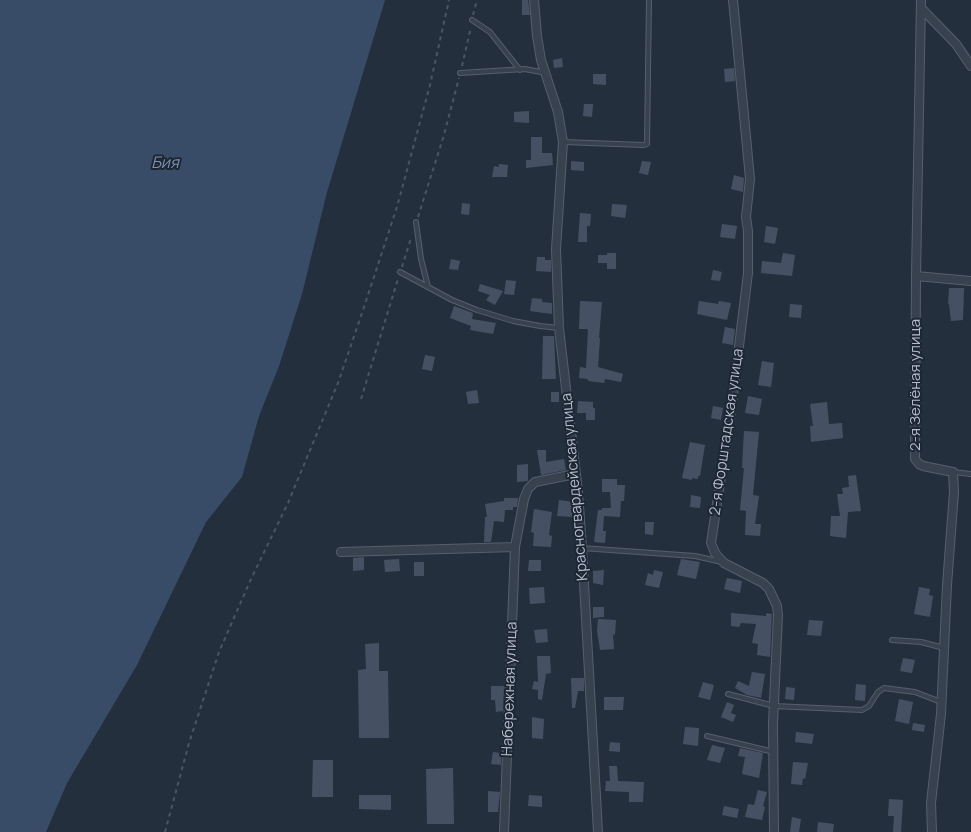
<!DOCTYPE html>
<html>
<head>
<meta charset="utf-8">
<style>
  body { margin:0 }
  canvas { display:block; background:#242f3e }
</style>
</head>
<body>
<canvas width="971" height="832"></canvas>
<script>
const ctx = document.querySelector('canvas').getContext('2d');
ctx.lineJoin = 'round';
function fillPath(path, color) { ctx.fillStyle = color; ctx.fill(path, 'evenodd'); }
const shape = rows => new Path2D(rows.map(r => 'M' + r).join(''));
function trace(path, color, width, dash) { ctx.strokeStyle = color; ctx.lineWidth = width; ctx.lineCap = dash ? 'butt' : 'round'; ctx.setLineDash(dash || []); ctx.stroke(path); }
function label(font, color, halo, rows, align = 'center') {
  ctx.font = font + ' Manrope,sans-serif'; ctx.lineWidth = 4; ctx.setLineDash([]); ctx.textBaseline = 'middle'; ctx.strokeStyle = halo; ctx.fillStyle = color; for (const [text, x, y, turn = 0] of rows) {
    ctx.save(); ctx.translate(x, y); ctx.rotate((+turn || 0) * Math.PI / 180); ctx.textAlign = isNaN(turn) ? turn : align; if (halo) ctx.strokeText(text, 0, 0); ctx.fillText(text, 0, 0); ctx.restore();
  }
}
fillPath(shape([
  [0,0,385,0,327,192,302,294,279,366,259,416,242,477,206,522,137,665,67,783,46,832,0,832]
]), '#394c67');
fillPath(shape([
  [522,0,528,0,530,15,522,15],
  [562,58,563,67,554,68,553,60],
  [734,68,735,81,725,82,724,69],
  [593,74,606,74,606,85,593,84],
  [584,104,593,104,592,117,583,116],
  [529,111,529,123,514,122,514,112],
  [531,137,542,137,542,153,552,153,553,165,526,168,526,160,531,160],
  [571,161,584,162,584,171,571,170],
  [642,161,651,162,648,175,639,173],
  [499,164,508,165,507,177,492,177,494,166,499,167],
  [734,175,744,178,743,192,731,189],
  [462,203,470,204,469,215,461,214],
  [612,204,627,205,625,218,611,216],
  [580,213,591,214,590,226,587,226,587,242,578,242],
  [722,224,737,226,735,239,720,237],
  [766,226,778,228,775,244,764,242],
  [607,253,616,253,616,269,607,269,607,263,598,263,598,255,607,255],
  [783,253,795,255,792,276,761,273,762,261,781,263],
  [537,257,545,257,545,260,551,260,551,272,536,271],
  [451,259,460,261,458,270,449,269],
  [713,270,722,272,720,281,711,280],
  [506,280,516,281,514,295,504,294],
  [480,284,503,291,495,305,486,300,490,295,478,291],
  [949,288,964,288,963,320,951,321,949,304,948,304],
  [532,298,542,299,542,302,552,303,552,314,530,311],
  [580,301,602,302,599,338,600,338,598,367,623,374,621,382,605,379,604,383,588,381,588,379,579,378,580,367,586,368,588,330,587,329,579,329],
  [699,301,718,304,719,301,731,303,727,320,697,314],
  [790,304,802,305,801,318,789,317],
  [454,306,473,313,472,319,496,323,493,334,470,330,471,326,450,318],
  [725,327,735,329,733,345,722,343],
  [543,336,554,336,556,379,542,379],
  [425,355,435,357,432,371,422,369],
  [762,361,774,363,771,387,758,385],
  [477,390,479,403,468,404,466,392],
  [551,392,559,392,559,402,551,402],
  [748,396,762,399,759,415,745,413],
  [578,401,593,402,593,408,595,408,595,420,586,420,586,413,577,413],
  [827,402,829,424,842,423,843,438,811,442,810,426,813,426,810,404],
  [713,406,723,408,721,420,711,418],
  [744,431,759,432,753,495,759,496,755,524,761,524,760,536,745,535,746,511,740,510,744,468,742,468],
  [690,442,705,445,700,476,698,476,698,479,692,478,692,480,682,478],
  [537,450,546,450,546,462,564,459,566,470,541,475],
  [528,464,528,481,517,482,517,465],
  [856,475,861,511,848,512,846,538,830,536,831,516,840,516,837,494,843,494,842,488,849,487,848,476],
  [602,479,617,479,617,485,625,485,624,501,621,501,620,517,604,516,603,531,606,531,605,543,594,542,598,510,602,510,602,508,611,508,610,492,602,492],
  [691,495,701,497,700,508,690,507],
  [504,498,518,498,517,507,513,507,513,510,505,510,504,522,494,521,491,542,484,542,485,517,487,517,485,504,504,501],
  [559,500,573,502,572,517,557,516],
  [534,509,552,512,549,535,552,536,551,547,533,546,534,533,531,532],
  [645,522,654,522,653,535,645,534],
  [364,557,364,570,353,571,353,558],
  [399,559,400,571,385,572,384,560],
  [681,559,700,562,696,579,677,575],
  [529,560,541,560,541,571,528,571],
  [414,562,424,562,424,576,414,576],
  [604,570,603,585,593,583,593,571],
  [654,570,663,572,659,588,645,585,648,573,653,575],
  [727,578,742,581,740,593,724,589],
  [544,587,545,603,530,604,529,588],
  [919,587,930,589,929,595,933,596,930,617,914,614],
  [593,607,604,607,604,617,593,618],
  [731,613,766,616,766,613,772,614,770,657,757,655,758,644,752,643,756,624,741,623,739,627,731,626],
  [598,619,616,620,615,635,613,634,614,649,600,650,597,631],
  [809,620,823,621,821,636,807,635],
  [547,629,548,642,536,643,534,630],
  [379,643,379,671,388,671,389,738,359,738,358,670,366,669,365,644],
  [537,656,550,656,551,673,546,674,542,700,538,699,538,690,532,689,534,681,538,682],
  [903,658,915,660,912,673,900,671],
  [752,672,765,674,761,698,747,695,735,688,738,681,749,686],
  [571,678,584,678,584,691,578,691,575,708,572,708],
  [703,682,714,685,710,700,698,697],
  [856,684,866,685,865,701,855,700],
  [491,686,504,686,503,711,496,712,495,700,491,700],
  [786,687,795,688,794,700,785,699],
  [604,697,624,697,623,710,604,710],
  [899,699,913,702,909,724,895,721],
  [727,702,734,705,731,713,736,715,733,722,721,717],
  [532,717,544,719,543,739,532,738],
  [913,723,925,725,924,732,912,730],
  [685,727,699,728,698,746,683,744],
  [796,732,814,734,812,744,795,742],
  [610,742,620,743,620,752,609,751],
  [712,745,725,748,720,763,707,760],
  [740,748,763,753,759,778,742,774,745,757,738,756],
  [493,752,501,753,501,765,491,764],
  [313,760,333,760,333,797,312,797],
  [793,762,808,763,805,779,803,778,802,785,791,784],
  [609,766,617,766,618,781,644,782,643,802,629,802,629,792,605,791,606,781,610,781],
  [453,768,454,824,427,824,426,769],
  [758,790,767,792,763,806,765,807,762,820,745,817,748,804,754,805],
  [488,791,500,792,498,812,488,812],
  [359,795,391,795,391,810,359,809],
  [529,795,542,796,542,807,528,806],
  [889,799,903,800,901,832,893,832,894,816,888,816],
  [724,806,739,809,737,818,722,815],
  [792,817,801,819,799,832,790,832],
  [818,822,834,824,833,832,817,832]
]), '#455162');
const service = shape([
  [472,20,490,32,520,70],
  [460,73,525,69,546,73],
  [563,142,644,145,647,144,649,0],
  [416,222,421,259,428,287],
  [400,272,452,300,477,310,513,321,540,326,559,328],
  [953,472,971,474],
  [582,548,695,556,722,562],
  [892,640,921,642,944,648],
  [728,694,774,706,862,710,869,706,878,692,884,688,915,692,941,702],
  [707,736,774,752]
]);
const minor = shape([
  [534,0,537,36,541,60,558,112,563,142,556,249,559,328,578,492,582,548,598,832],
  [733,0,749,168,750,179,746,217,748,231,748,273,731,411,711,543,715,553,724,563,763,583,769,589,777,606,778,615,773,724,774,832],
  [921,0,916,276,915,459,919,464,923,466,953,472,954,492,947,585,941,714,931,803,932,832],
  [921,8,956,44,971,66],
  [916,276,971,281],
  [341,552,515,547],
  [504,832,515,547,524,499,528,489,535,482,575,474]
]);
trace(service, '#565f6c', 6);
trace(minor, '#565f6c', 10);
trace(shape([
  [473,15,477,0],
  [462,66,471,27],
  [418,217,444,135,459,78],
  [402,267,411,238],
  [361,399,398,279],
  [165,832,189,743,219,652,251,579,288,503,338,383,363,310,397,207,430,85,449,0]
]), '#44595c', 2, [4, 4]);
trace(service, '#38414e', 4);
trace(minor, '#38414e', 8);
label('15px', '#b4bcc9', '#1d2633', [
  ["2-я Зелёная улица",916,385,-90],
  ["2-я Форштадская улица",727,432,-82],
  ["Красногвардейская улица",575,487,-95],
  ["Набережная улица",510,689,-88]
]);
label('italic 16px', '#7c92b1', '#1d2633', [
  ["Бия",165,164]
]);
</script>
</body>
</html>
